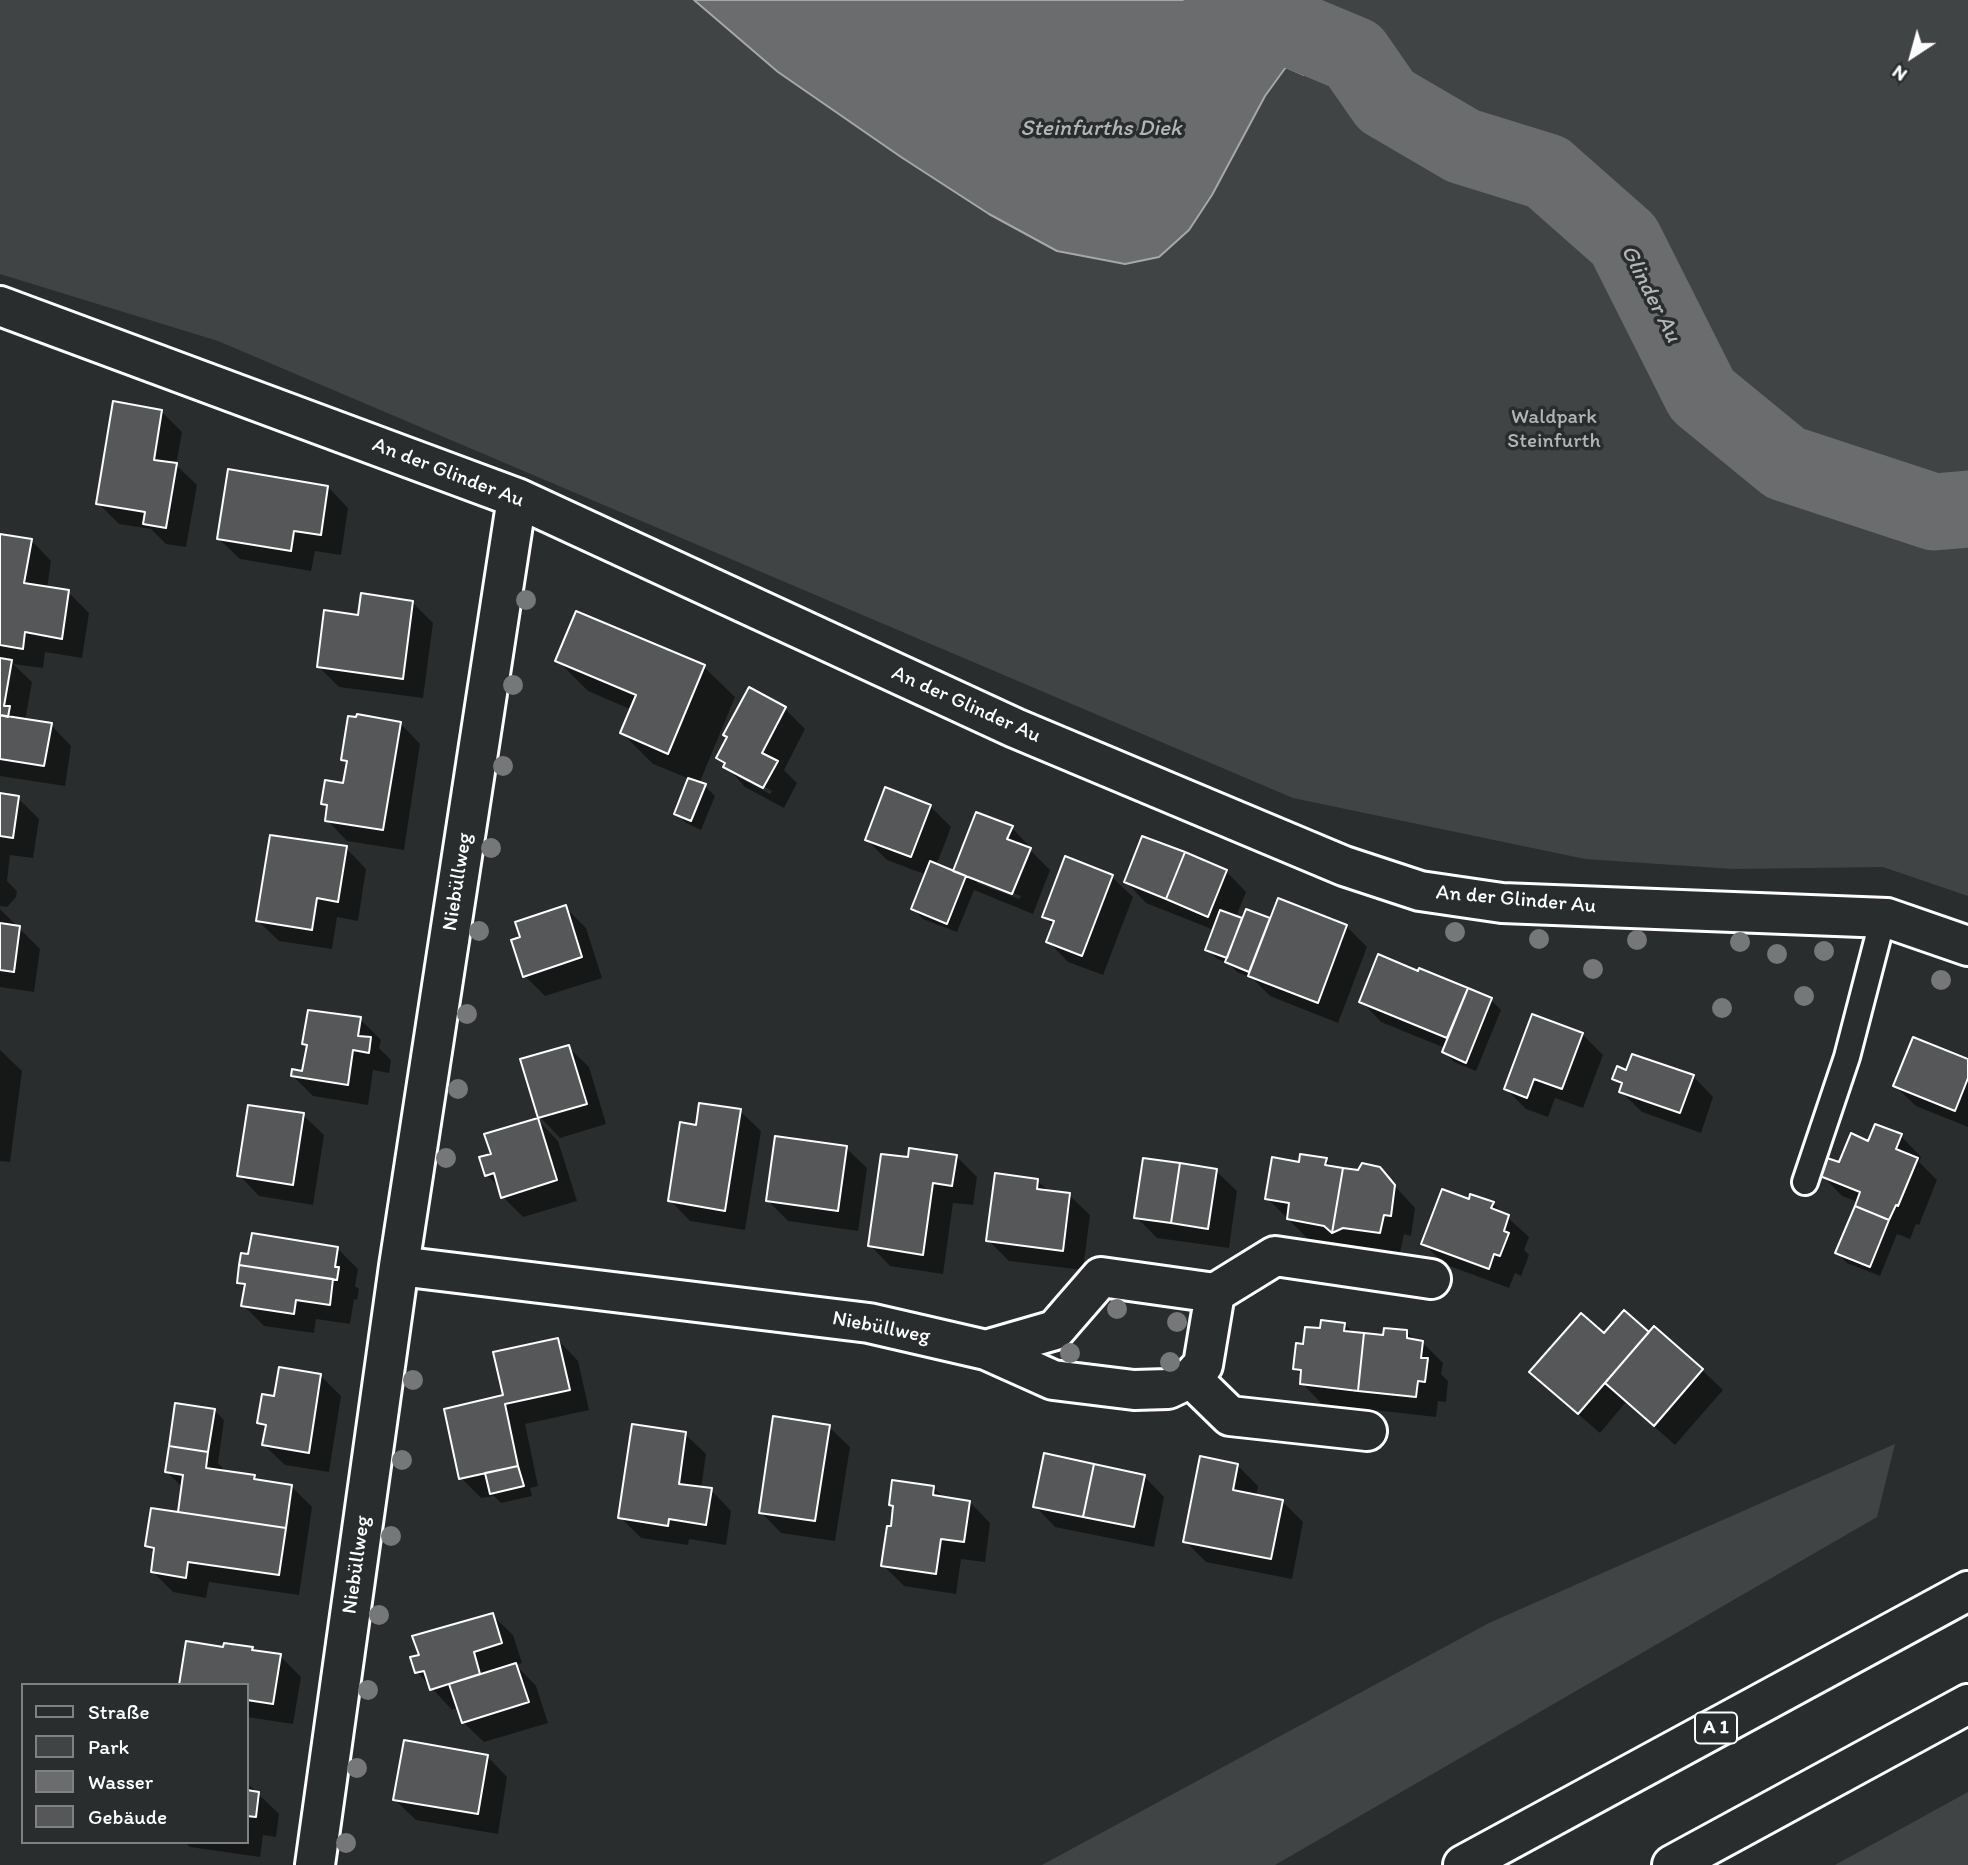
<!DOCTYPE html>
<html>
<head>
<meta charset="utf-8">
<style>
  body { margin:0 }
  #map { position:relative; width:1968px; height:1865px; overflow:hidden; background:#2a2d2e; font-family:Itim,sans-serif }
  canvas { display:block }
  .legend { position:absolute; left:21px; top:1683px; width:228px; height:161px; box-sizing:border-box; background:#2a2d2e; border:2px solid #7f8182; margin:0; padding:9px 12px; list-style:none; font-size:21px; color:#fff }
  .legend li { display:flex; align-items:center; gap:14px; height:35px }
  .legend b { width:35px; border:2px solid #7f8182 }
  .north { position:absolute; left:1877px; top:21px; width:70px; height:70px; -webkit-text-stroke:5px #2a2d2e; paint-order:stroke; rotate:216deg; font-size:19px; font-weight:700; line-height:28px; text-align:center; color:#fff }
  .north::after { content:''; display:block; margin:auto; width:24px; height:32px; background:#fff; clip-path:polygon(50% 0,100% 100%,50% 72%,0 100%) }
</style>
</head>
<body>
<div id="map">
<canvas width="1968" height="1865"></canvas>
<ul class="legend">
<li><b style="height:9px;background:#2a2d2e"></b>Straße</li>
<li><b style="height:19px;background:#414445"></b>Park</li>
<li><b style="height:19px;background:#6a6c6d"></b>Wasser</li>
<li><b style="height:19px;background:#555758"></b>Gebäude</li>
</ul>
<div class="north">N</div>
</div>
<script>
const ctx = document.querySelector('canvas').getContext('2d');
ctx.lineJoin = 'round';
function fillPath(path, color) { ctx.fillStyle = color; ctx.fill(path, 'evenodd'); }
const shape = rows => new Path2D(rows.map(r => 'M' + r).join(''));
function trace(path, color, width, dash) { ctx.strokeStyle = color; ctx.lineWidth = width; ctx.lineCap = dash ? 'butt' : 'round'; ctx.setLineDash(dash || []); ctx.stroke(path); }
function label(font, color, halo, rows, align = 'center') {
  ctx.font = font + ' Itim,sans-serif'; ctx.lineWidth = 7; ctx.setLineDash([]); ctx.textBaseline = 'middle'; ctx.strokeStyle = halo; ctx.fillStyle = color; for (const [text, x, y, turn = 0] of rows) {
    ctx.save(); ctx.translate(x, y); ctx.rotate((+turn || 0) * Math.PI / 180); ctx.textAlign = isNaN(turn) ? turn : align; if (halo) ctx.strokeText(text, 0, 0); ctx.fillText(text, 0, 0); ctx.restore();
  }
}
fillPath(shape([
  [0,0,694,0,778,72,901,157,1189,230,1212,195,1265,96,1287,67,1304,75,1332,34,1324,27,1311,5,1305,0,1968,0,1968,896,1883,867,1733,869,1585,859,1293,798,218,341,0,274],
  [1895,1444,1877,1517,1275,1865,1042,1865,1489,1623],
  [1968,1792,1968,1865,1835,1865]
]), '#414445');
const water = shape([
  [694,0,1305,0,1311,5,1324,26,1332,34,1304,75,1286,67,1265,96,1212,195,1189,230,1159,257,1125,264,1057,251,989,214,901,157,778,72,694,0]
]);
fillPath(water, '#6a6c6d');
trace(water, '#a6a7a7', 2);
fillPath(shape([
  [161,411,182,432,176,465,197,485,186,547,166,544,151,529,119,524,98,503],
  [328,487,348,508,341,555,315,551,311,571,240,559,219,539],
  [0,535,31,540,51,561,47,589,68,592,89,613,82,658,45,652,43,668,13,664,32,682,25,721,51,725,71,746,65,786,0,776],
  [413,603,433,623,423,698,339,687,318,666],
  [557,660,704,667,735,697,699,784,705,786,715,796,701,830,686,823,676,813,690,779,653,764,622,733,632,710,588,691],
  [785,709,805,729,784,770,797,783,784,808,745,787,718,757,728,738,725,735],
  [738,773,772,791,770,794,738,777],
  [400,723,420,744,404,850,347,841,327,820,328,809,323,804,344,785,348,764,343,759],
  [0,795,18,798,39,819,33,858,10,855,7,881,17,891,16,897,7,907,0,906],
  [930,806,951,827,936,866,954,873,1012,828,1032,849,1031,851,1050,870,1033,914,974,890,957,932,923,919,913,909,927,875,887,860,867,840],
  [977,879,1021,896,1019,899,977,883],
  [346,848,366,869,358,921,337,917,332,949,279,941,258,921],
  [1226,871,1246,892,1236,917,1243,920,1269,920,1270,922,1346,926,1367,947,1338,1023,1270,996,1252,978,1237,972,1228,963,1217,959,1207,949,1214,930,1146,903,1126,882],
  [1112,877,1133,897,1103,975,1068,962,1048,941,1054,927,1044,916],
  [565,907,586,928,602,978,545,996,525,976,522,938],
  [0,909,40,949,34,992,0,987],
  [1467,989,1491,1000,1501,1010,1476,1071,1454,1062,1444,1052,1445,1048,1381,1022,1361,1001],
  [1533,1016,1583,1035,1603,1055,1583,1108,1555,1098,1548,1117,1526,1109,1506,1089],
  [360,1019,381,1040,379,1048,391,1060,389,1073,373,1070,368,1105,313,1096,293,1076,304,1073,308,1047,304,1044],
  [568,1047,589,1067,606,1124,560,1138,540,1117],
  [0,1050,22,1071,10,1162,0,1161],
  [1968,1061,1968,1127,1916,1106,1895,1086],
  [1628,1072,1693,1076,1713,1097,1701,1133,1642,1112,1621,1092,1622,1087,1614,1079],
  [740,1111,761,1131,745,1230,690,1221,670,1200],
  [303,1115,324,1135,313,1205,259,1196,239,1175],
  [538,1120,558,1141,577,1201,523,1217,503,1197,501,1189,487,1175,493,1155],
  [1901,1136,1921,1157,1919,1162,1937,1180,1919,1225,1916,1224,1910,1239,1897,1234,1880,1276,1847,1263,1837,1253,1858,1202,1842,1196,1822,1175,1869,1143],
  [846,1148,867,1168,858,1231,788,1221,767,1200],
  [956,1156,977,1177,973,1205,953,1203,943,1274,890,1266,870,1245,909,1159],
  [1326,1160,1334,1168,1359,1172,1379,1169,1415,1208,1411,1236,1404,1234,1400,1253,1364,1248,1354,1253,1347,1246,1309,1240,1267,1198,1300,1164],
  [1216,1171,1237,1191,1229,1248,1157,1238,1136,1217],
  [1037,1180,1049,1192,1069,1195,1090,1215,1083,1270,1009,1261,988,1240],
  [1470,1201,1493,1204,1529,1237,1524,1250,1529,1255,1521,1276,1515,1273,1509,1288,1444,1264,1423,1243],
  [338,1249,358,1269,355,1286,359,1289,357,1300,354,1299,350,1324,316,1319,314,1333,264,1326,243,1305,246,1289,238,1282],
  [1345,1324,1354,1334,1384,1337,1407,1332,1416,1341,1422,1342,1443,1363,1441,1374,1448,1381,1446,1402,1438,1401,1436,1417,1322,1404,1302,1383,1302,1376,1294,1368,1304,1346,1322,1330],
  [1649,1334,1702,1370,1723,1390,1675,1445,1626,1402,1600,1433,1552,1392,1532,1372,1604,1336],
  [558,1340,578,1361,589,1410,525,1424,538,1486,530,1488,532,1496,501,1503,494,1496,481,1498,461,1478,505,1396],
  [320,1375,341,1396,329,1472,285,1465,264,1445,267,1430,259,1423,276,1398],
  [214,1410,224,1420,218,1463,227,1473,254,1477,259,1482,291,1486,312,1507,299,1595,209,1582,206,1598,173,1592,153,1572,155,1554,147,1546,180,1514,183,1488,167,1472],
  [829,1427,850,1447,835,1541,781,1533,761,1512],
  [685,1434,706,1454,701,1489,711,1490,731,1511,726,1545,689,1539,688,1545,641,1538,620,1517],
  [1237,1465,1258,1486,1256,1496,1282,1501,1303,1522,1292,1579,1206,1562,1185,1541],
  [1144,1476,1164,1497,1154,1547,1055,1527,1035,1506],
  [933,1487,945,1499,970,1502,990,1523,985,1562,961,1559,956,1594,904,1586,883,1565,892,1528,895,1509,890,1505],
  [492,1615,513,1635,522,1663,516,1665,536,1686,548,1723,484,1742,463,1722,459,1707,452,1710,417,1672,421,1656],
  [224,1649,252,1649,255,1653,280,1656,301,1677,293,1724,247,1717,247,1685],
  [487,1756,507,1777,498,1834,416,1820,395,1800],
  [247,1783,279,1814,276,1837,263,1835,260,1857,190,1847,185,1842,247,1842]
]), '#0007');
trace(shape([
  [1222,0,1354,55,1386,101,1463,146,1547,172,1624,240,1702,395,1785,463,1934,512,1968,509]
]), '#6a6c6d', 77);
const building = shape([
  [113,401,162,410,154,460,177,463,166,528,143,524,145,512,96,504,113,401],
  [228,469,328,486,321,535,294,531,291,551,217,539,228,469],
  [0,534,32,539,24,583,69,590,62,639,25,632,23,649,0,645,0,534],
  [361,593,413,601,403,679,317,667,324,610,358,615,361,593],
  [576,611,705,665,668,754,620,733,636,695,555,661,576,611],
  [0,658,12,660,4,706,10,706,8,717,0,715,0,658],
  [749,687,786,707,762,753,778,761,763,788,723,767,725,763,716,758,727,737,723,735,749,687],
  [357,714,401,722,383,830,325,821,327,805,321,804,325,780,343,783,347,761,341,760,348,716,356,717,357,714],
  [0,715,52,723,44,766,0,759,0,715],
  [688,778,706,784,691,821,674,814,688,778],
  [885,787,931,805,911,857,865,840,885,787],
  [0,793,19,796,13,838,0,836,0,793],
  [976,812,1013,826,1007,839,1031,848,1012,894,953,871,976,812],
  [270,835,347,846,338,902,317,898,312,930,256,921,270,835],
  [1142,836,1185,852,1166,899,1124,882,1142,836],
  [1185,852,1227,870,1208,917,1166,899,1185,852],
  [1065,856,1113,875,1082,956,1046,942,1054,921,1042,917,1065,856],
  [930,861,966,876,947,924,911,909,930,861],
  [1278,898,1347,925,1318,1003,1248,976,1278,898],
  [566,905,582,957,523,977,511,940,520,937,515,922,566,905],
  [1246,909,1270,918,1249,972,1225,962,1246,909],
  [1220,910,1242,918,1227,958,1205,950,1220,910],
  [0,923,20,926,14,972,0,970,0,923],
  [1378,954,1418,971,1419,968,1468,988,1447,1038,1359,1002,1378,954],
  [1468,988,1492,998,1466,1063,1442,1052,1468,988],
  [308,1010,361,1017,358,1036,371,1037,369,1053,353,1050,348,1085,291,1076,292,1069,302,1071,307,1045,302,1044,308,1010],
  [1532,1014,1583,1033,1562,1089,1534,1079,1527,1098,1504,1089,1532,1014],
  [1913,1037,1968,1059,1968,1078,1955,1111,1893,1086,1913,1037],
  [569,1045,587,1104,538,1118,520,1059,569,1045],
  [1632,1054,1694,1075,1680,1113,1619,1092,1622,1083,1612,1079,1617,1066,1626,1070,1632,1054],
  [699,1103,741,1109,725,1211,668,1201,680,1122,696,1125,699,1103],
  [248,1105,304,1113,293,1185,237,1176,248,1105],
  [538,1118,557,1180,501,1198,494,1173,485,1176,479,1157,491,1154,484,1134,538,1118],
  [1875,1124,1902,1134,1896,1149,1918,1158,1898,1206,1896,1205,1889,1220,1855,1206,1860,1192,1820,1176,1827,1158,1839,1162,1851,1133,1868,1141,1875,1124],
  [775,1136,847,1146,838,1211,766,1201,775,1136],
  [909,1148,957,1155,952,1186,933,1183,923,1255,868,1246,881,1154,908,1157,909,1148],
  [1300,1154,1327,1158,1325,1165,1343,1168,1332,1233,1324,1226,1287,1219,1289,1203,1265,1199,1272,1157,1299,1162,1300,1154],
  [1143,1158,1180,1163,1171,1223,1134,1218,1143,1158],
  [1180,1163,1217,1169,1208,1229,1171,1223,1180,1163],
  [1362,1163,1380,1167,1395,1185,1391,1216,1384,1215,1380,1233,1343,1228,1332,1233,1343,1168,1358,1170,1362,1163],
  [995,1173,1038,1179,1037,1189,1070,1193,1063,1251,986,1241,995,1173],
  [1442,1189,1469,1199,1470,1194,1494,1202,1491,1208,1509,1215,1504,1231,1509,1233,1500,1256,1494,1254,1489,1269,1421,1244,1442,1189],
  [1855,1206,1889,1220,1870,1267,1835,1253,1855,1206],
  [252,1233,338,1247,335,1267,339,1267,337,1280,239,1265,241,1253,248,1254,252,1233],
  [239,1265,333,1279,330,1305,296,1300,294,1314,241,1306,245,1284,237,1283,239,1265],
  [1624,1310,1649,1332,1578,1414,1529,1372,1581,1313,1604,1333,1624,1310],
  [1321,1320,1345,1323,1344,1331,1364,1333,1358,1391,1300,1384,1301,1370,1293,1369,1296,1343,1303,1344,1305,1327,1320,1328,1321,1320],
  [1654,1326,1703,1369,1654,1426,1605,1383,1654,1326],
  [1384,1328,1407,1330,1407,1338,1423,1341,1421,1358,1428,1358,1425,1382,1418,1381,1416,1397,1358,1391,1364,1333,1383,1335,1384,1328],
  [558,1338,570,1390,505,1404,518,1466,459,1479,444,1409,503,1395,493,1352,558,1338],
  [279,1367,321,1374,309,1453,262,1445,266,1425,257,1423,262,1394,274,1396,279,1367],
  [175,1403,215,1409,208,1452,169,1446,175,1403],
  [773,1416,830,1425,815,1521,759,1513,773,1416],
  [632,1424,686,1432,679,1484,712,1488,706,1525,669,1519,668,1526,618,1518,632,1424],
  [169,1446,208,1452,206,1468,255,1475,254,1479,292,1485,286,1528,178,1512,183,1475,165,1472,169,1446],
  [1044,1453,1094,1464,1083,1517,1033,1507,1044,1453],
  [1200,1456,1238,1464,1233,1490,1283,1500,1271,1559,1183,1542,1200,1456],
  [1094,1464,1145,1475,1134,1527,1083,1517,1094,1464],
  [518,1466,524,1486,490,1494,485,1473,518,1466],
  [892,1480,934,1486,933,1495,970,1501,964,1542,941,1539,936,1574,881,1566,887,1526,891,1526,893,1506,889,1505,892,1480],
  [151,1508,286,1528,279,1575,188,1562,186,1578,151,1572,154,1548,145,1546,151,1508],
  [493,1613,502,1643,474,1652,480,1674,430,1690,424,1671,415,1673,410,1657,419,1655,412,1636,493,1613],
  [186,1641,223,1647,224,1643,253,1647,252,1650,281,1654,273,1704,247,1700,247,1685,179,1685,186,1641],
  [516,1663,529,1702,462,1723,449,1684,516,1663],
  [404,1740,488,1755,478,1814,393,1800,404,1740],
  [247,1790,259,1792,256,1817,247,1816,247,1790]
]);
fillPath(building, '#555758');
trace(building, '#fff', 2);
const service = shape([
  [1805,1182,1847,1057,1883,918]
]);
const minor = shape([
  [0,306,517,498,1015,728,1344,866,1420,891,1502,903,1887,918,1968,946],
  [399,1266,869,1323,986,1350,1053,1380,1134,1390,1168,1389,1191,1378,1203,1365,1215,1293],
  [986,1350,1055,1330,1101,1277,1215,1293,1275,1256,1431,1279],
  [1191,1378,1230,1416,1367,1431],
  [315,1865,399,1266,517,498]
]);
const motorway = shape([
  [1463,1865,1968,1591],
  [1672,1865,1968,1704]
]);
trace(service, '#fff', 30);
trace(minor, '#fff', 44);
trace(motorway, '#fff', 44);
trace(service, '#2a2d2e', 24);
trace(minor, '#2a2d2e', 38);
trace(motorway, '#2a2d2e', 38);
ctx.fillStyle = '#757778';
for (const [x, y] of [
  [526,600],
  [513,685],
  [503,766],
  [491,848],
  [479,931],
  [1455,932],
  [1539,939],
  [1637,940],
  [1740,942],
  [1824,951],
  [1777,954],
  [1593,969],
  [1941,980],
  [1804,996],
  [1722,1008],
  [467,1014],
  [458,1089],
  [446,1158],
  [1117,1309],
  [1177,1322],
  [1070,1353],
  [1170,1362],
  [413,1380],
  [402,1460],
  [391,1536],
  [379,1615],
  [368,1690],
  [357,1768],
  [346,1843]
]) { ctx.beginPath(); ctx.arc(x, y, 10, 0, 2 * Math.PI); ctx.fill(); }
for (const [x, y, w] of [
  [1716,1728,42]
]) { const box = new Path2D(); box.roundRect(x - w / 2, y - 15.5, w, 31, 5); ctx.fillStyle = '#2a2d2e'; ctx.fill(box); trace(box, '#fff', 2); }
label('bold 19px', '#fff', null, [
  ["A 1",1716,1728]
]);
label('21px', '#b3b4b5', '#2a2d2e', [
  ["Waldpark",1554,418],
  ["Steinfurth",1554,442]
]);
label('21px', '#fff', '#2a2d2e', [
  ["An der Glinder Au",448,473,21],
  ["An der Glinder Au",966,705,24],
  ["Niebüllweg",458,882,-81],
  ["An der Glinder Au",1516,900,5],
  ["Niebüllweg",881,1328,11],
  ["Niebüllweg",357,1565,-82]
]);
label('italic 23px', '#b4b6b6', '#2a2d2e', [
  ["Steinfurths Diek",1101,129],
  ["Glinder Au",1650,294,63]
]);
</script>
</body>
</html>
